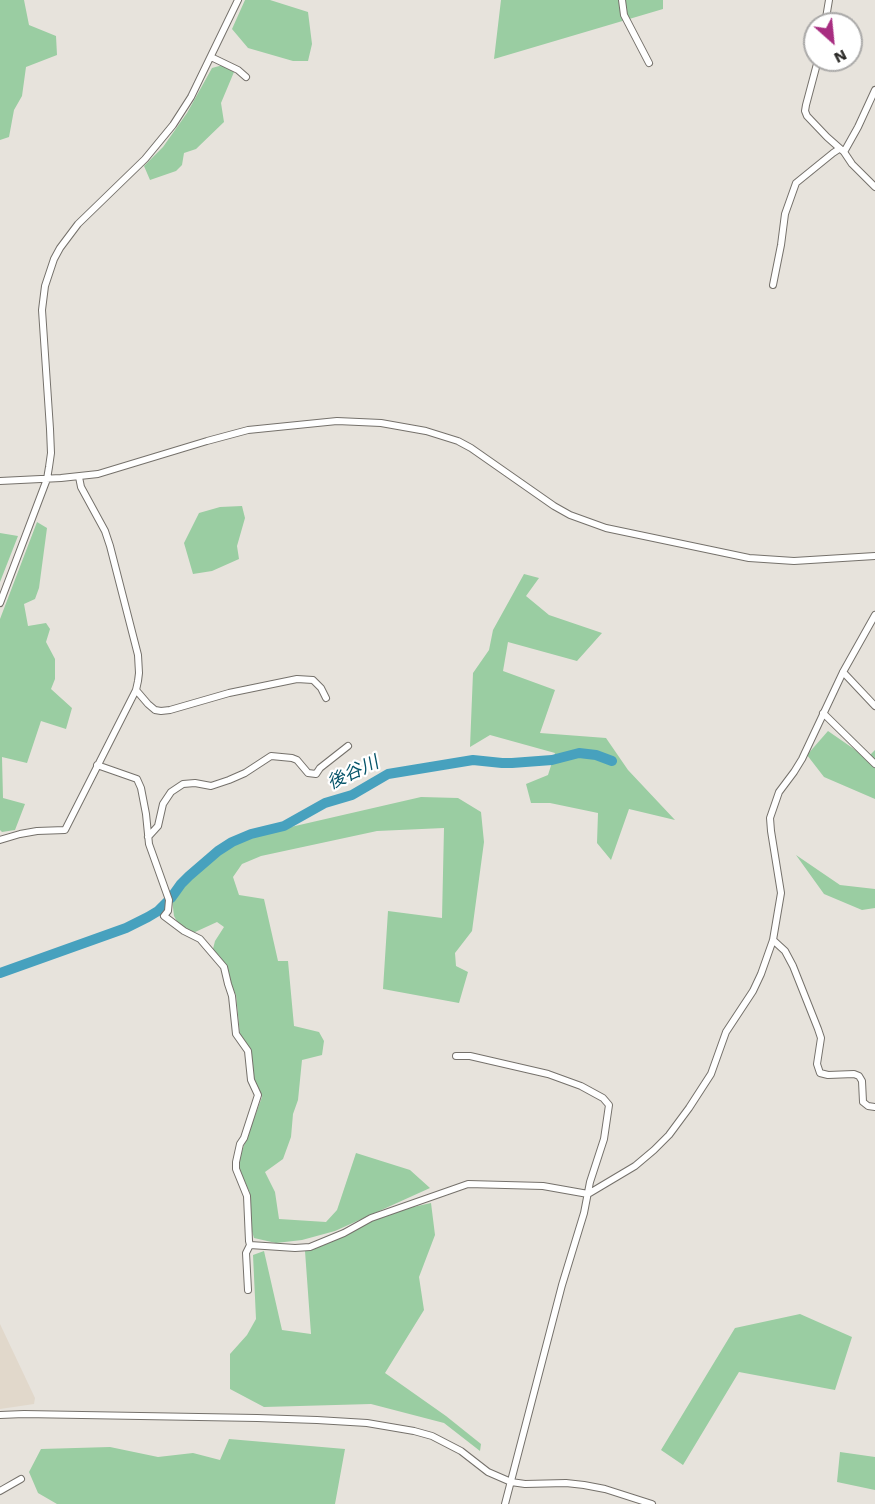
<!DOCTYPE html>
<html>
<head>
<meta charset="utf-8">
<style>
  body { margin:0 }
  #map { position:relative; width:875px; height:1504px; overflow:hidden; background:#e7e3dc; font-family:"Work Sans",sans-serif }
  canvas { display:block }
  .north { position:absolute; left:803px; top:12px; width:60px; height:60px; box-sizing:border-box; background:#fff; border:2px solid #aaa9a8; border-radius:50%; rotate:153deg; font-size:16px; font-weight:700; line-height:24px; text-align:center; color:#2a2926 }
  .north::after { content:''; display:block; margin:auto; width:21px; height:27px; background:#a82d81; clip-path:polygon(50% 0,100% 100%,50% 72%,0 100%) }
</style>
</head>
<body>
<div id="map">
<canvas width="875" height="1504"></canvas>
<div class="north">N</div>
</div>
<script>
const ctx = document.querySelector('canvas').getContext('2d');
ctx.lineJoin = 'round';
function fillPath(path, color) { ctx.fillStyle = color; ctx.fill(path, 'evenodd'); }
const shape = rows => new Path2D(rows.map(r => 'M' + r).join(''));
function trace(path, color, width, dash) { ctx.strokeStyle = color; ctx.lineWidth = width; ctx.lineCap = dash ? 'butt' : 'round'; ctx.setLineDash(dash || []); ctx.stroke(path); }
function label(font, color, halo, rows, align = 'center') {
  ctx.font = font + ' "Work Sans","Noto Sans JP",sans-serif'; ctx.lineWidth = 4.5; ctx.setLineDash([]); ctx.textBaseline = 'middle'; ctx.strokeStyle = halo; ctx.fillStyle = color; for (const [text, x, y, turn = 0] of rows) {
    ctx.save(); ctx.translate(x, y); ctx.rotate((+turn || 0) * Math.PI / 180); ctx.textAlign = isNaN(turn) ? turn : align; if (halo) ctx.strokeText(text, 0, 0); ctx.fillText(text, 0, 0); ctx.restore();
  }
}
fillPath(shape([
  [0,1324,35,1398,34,1404,0,1409]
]), '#e1d8cb');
fillPath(shape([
  [0,0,24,0,29,25,56,36,57,55,26,67,22,96,14,110,9,137,0,140],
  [245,0,270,0,308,12,312,44,308,61,293,61,248,48,232,29],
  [501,0,663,0,663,9,494,59],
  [223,65,234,72,221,103,224,122,196,149,184,153,182,165,176,171,150,180,144,166,163,147,187,113,212,68],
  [242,506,245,518,237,546,239,559,212,571,193,574,184,543,199,513,220,507],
  [37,522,47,528,39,588,35,599,24,604,28,626,46,623,50,629,46,642,55,659,55,679,51,689,72,708,66,729,41,721,27,763,2,757,3,798,25,804,15,830,2,832,0,830,0,619],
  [0,533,18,536,0,582],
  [524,574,539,578,526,596,549,615,602,633,577,661,508,642,503,671,555,690,540,733,606,738,628,770,675,820,629,809,611,860,597,843,598,813,550,803,531,803,526,784,548,775,555,753,490,735,470,747,473,673,489,650,493,630],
  [828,731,867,758,875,750,875,799,824,777,807,755],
  [421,797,458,798,481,812,484,842,472,931,455,953,456,966,468,972,459,1003,383,989,388,911,442,918,444,828,377,831,261,856,242,864,233,877,239,895,264,899,278,961,288,961,294,1026,319,1032,324,1041,322,1055,302,1060,298,1100,293,1114,291,1137,283,1159,265,1172,275,1192,279,1219,326,1222,337,1210,356,1153,410,1170,430,1188,335,1231,302,1240,276,1243,254,1238,250,1225,250,1193,240,1171,239,1159,262,1097,254,1079,250,1050,240,1034,236,995,231,985,227,967,213,949,215,941,224,927,217,922,193,933,179,925,174,916,172,899,182,885,209,863,224,849,243,838],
  [796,855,840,885,875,889,875,908,862,910,824,894],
  [431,1203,435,1235,419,1277,424,1310,385,1373,446,1416,481,1444,480,1451,444,1423,371,1404,264,1407,230,1389,230,1354,247,1335,256,1319,253,1255,264,1251,282,1330,311,1334,305,1251,324,1245,374,1219,413,1207],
  [800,1314,852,1337,835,1390,739,1372,683,1465,661,1450,735,1328],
  [229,1439,345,1449,335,1504,57,1504,38,1493,29,1472,41,1449,110,1447,158,1457,193,1453,220,1460],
  [840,1452,875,1457,875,1490,837,1482]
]), '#9acda2');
trace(shape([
  [171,898,181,884,189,876,218,851,232,842,251,834,284,826,325,803,352,795,388,774,473,760,502,763,512,763,552,760,579,753,596,755,612,761],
  [0,973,126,928,148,917,158,911,167,902]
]), '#47a1be', 10);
const minor = shape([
  [622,0,624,15,649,63],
  [825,24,829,0],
  [211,57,238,70,246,77],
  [818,60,806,105,805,111,807,116,827,137,844,152,852,164,875,187],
  [844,152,858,127,875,90],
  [773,285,781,245,785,214,796,183,833,153,839,149],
  [0,481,61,478,98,474,207,441,248,430,337,421,381,423,426,431,458,441,471,448,554,506,570,515,606,528,749,558,794,561,875,556],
  [0,603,47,479,49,467,51,453,50,429,42,310,45,286,54,259,60,248,78,224,145,159,173,125,191,97,238,0],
  [843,672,875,706],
  [136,690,148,704,155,710,161,711,170,710,229,693,297,679,313,680,321,688,326,698],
  [823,713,875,764],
  [97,765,137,779,141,788,146,814,149,844,169,900,168,911,164,916,184,931,200,939,224,967,228,984,232,996,236,1034,248,1051,251,1080,258,1095,244,1138,240,1144,236,1162,236,1169,247,1196,249,1241,250,1245,246,1253,248,1290],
  [148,837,158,826,163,804,171,792,183,784,195,783,211,786,229,780,245,773,271,756,292,758,297,760,308,773,316,774,320,768,348,746],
  [0,840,20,834,37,831,65,830,136,690,138,681,139,673,138,655,110,546,105,531,81,487,79,477],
  [773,940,785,951,793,966,818,1029,821,1038,817,1064,820,1073,828,1075,854,1074,859,1076,862,1081,863,1102,868,1106,875,1107],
  [456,1056,470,1056,548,1074,581,1086,603,1098,609,1105,604,1139,590,1182,584,1213,562,1285,505,1504],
  [250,1245,295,1248,310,1247,344,1233,371,1218,468,1184,543,1186,588,1194,635,1166,654,1150,669,1135,689,1108,711,1074,726,1032,753,991,761,974,773,940,781,893,771,831,770,818,779,792,794,772,802,759,843,672,875,615],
  [0,1415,24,1414,257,1418,317,1420,367,1423,414,1431,432,1436,461,1451,488,1472,511,1482,525,1484,566,1483,584,1485,605,1489,652,1504],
  [0,1491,21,1479]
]);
trace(minor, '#75716b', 8);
trace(minor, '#fff', 6);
label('italic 18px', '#07556a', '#fff', [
  ["後谷川",353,773,-25]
]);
</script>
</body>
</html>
